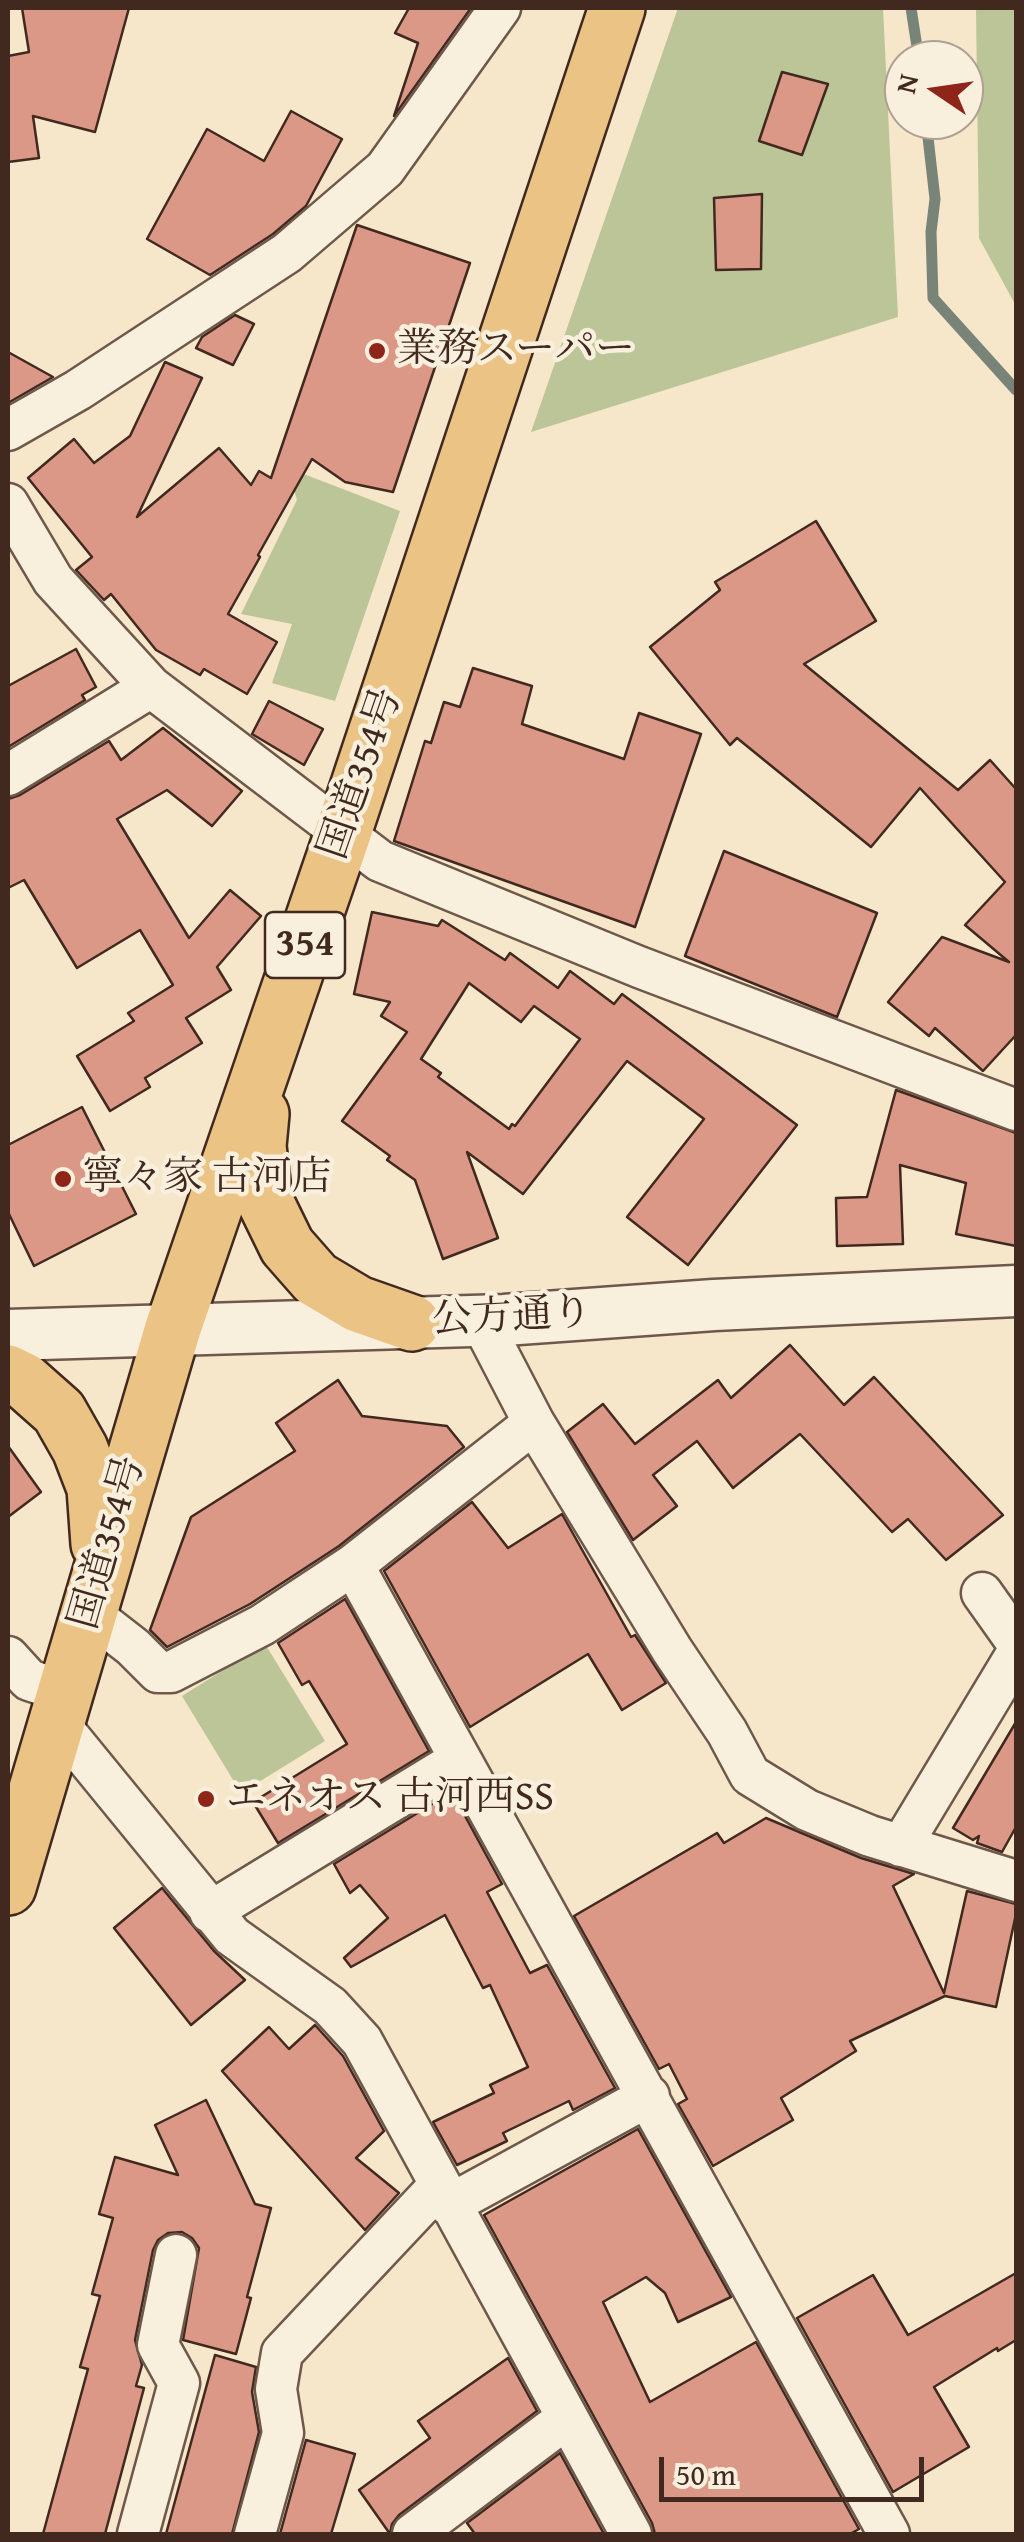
<!DOCTYPE html>
<html>
<head>
<meta charset="utf-8">
<style>
  body { margin:0 }
  #map { position:relative; width:1024px; height:2542px; overflow:hidden; background:#f6e6ca; font-family:"Gentium Book Plus",serif }
  canvas { display:block }
  .frame { position:absolute; inset:0; border:10px solid #412920; pointer-events:none }
  .north { position:absolute; left:884px; top:40px; width:100px; height:100px; box-sizing:border-box; background:#f9efdd; border:2px solid #afa091; border-radius:50%; rotate:283deg; font-size:28px; font-weight:700; line-height:40px; text-align:center; color:#412920 }
  .north::after { content:''; display:block; margin:auto; width:35px; height:45px; background:#8f2418; clip-path:polygon(50% 0,100% 100%,50% 72%,0 100%) }
  .scale { position:absolute; left:659px; top:2457px; width:265px; height:45px; box-sizing:border-box; border:5px solid #412920; border-top:0; padding-left:12px; font-size:30px; line-height:35px; white-space:nowrap; color:#412920; -webkit-text-stroke:8px #f9efdd; paint-order:stroke }
</style>
</head>
<body>
<div id="map">
<canvas width="1024" height="2542"></canvas>
<div class="frame"></div>
<div class="north">N</div>
<div class="scale">50 m</div>
</div>
<script>
const ctx = document.querySelector('canvas').getContext('2d');
ctx.lineJoin = 'round';
function fillPath(path, color) { ctx.fillStyle = color; ctx.fill(path, 'evenodd'); }
const shape = rows => new Path2D(rows.map(r => 'M' + r).join(''));
function trace(path, color, width, dash) { ctx.strokeStyle = color; ctx.lineWidth = width; ctx.lineCap = dash ? 'butt' : 'round'; ctx.setLineDash(dash || []); ctx.stroke(path); }
function label(font, color, halo, rows, align = 'center') {
  ctx.font = font + ' "Gentium Book Plus","Noto Serif JP",serif'; ctx.lineWidth = 9; ctx.setLineDash([]); ctx.textBaseline = 'middle'; ctx.strokeStyle = halo; ctx.fillStyle = color; for (const [text, x, y, turn = 0] of rows) {
    ctx.save(); ctx.translate(x, y); ctx.rotate((+turn || 0) * Math.PI / 180); ctx.textAlign = isNaN(turn) ? turn : align; if (halo) ctx.strokeText(text, 0, 0); ctx.fillText(text, 0, 0); ctx.restore();
  }
}
fillPath(shape([
  [678,8,883,8,898,317,531,432],
  [976,8,1016,8,1016,306,979,238],
  [288,468,400,511,335,701,272,683,292,624,241,614,297,500],
  [265,1644,325,1741,241,1793,182,1696]
]), '#bcc597');
trace(shape([
  [911,8,919,60],
  [926,120,935,199,931,232,933,298,1016,390]
]), '#788477', 11);
const building = shape([
  [22,8,129,8,95,132,33,116,39,158,8,162,8,56,29,52,22,8],
  [409,8,471,8,394,116,418,43,395,33,409,8],
  [782,72,828,84,802,155,759,141,782,72],
  [291,111,342,139,306,206,273,234,210,275,147,239,207,129,264,161,291,111],
  [762,194,761,269,716,270,714,198,762,194],
  [357,225,470,263,393,492,345,482,312,459,258,555,260,557,228,614,277,642,247,694,204,669,200,675,156,650,111,594,104,600,76,570,92,557,28,478,74,439,94,463,130,436,165,362,202,378,137,517,219,448,251,485,259,471,271,478,357,225],
  [235,315,254,324,233,365,196,348,202,337,235,315],
  [8,352,53,377,8,403,8,352],
  [816,521,876,621,804,664,958,790,990,760,1016,789,1016,1035,983,1071,935,1028,929,1036,888,1002,942,937,1009,962,965,925,1005,882,920,788,871,847,737,738,730,745,650,647,720,590,715,582,816,521],
  [76,649,96,687,82,695,85,700,8,747,8,686,76,649],
  [473,668,532,686,522,724,624,759,639,713,701,734,635,927,394,841,425,741,431,743,444,702,460,707,473,668],
  [269,701,323,729,304,765,252,734,269,701],
  [163,728,242,791,212,826,167,790,117,819,189,938,230,890,261,916,217,967,231,990,186,1018,202,1043,145,1078,150,1087,110,1111,77,1056,134,1021,128,1013,173,985,140,930,77,968,24,880,8,888,8,799,20,795,109,741,121,760,163,728],
  [724,851,877,913,837,1017,685,956,724,851],
  [372,912,438,926,442,920,505,960,510,953,558,988,570,971,614,1004,622,994,797,1125,688,1265,627,1217,704,1119,627,1061,523,1194,467,1152,498,1238,443,1259,415,1180,387,1160,390,1156,342,1121,407,1032,381,1016,390,1002,354,994,372,912],
  [469,983,521,1022,534,1006,580,1039,515,1126,512,1124,509,1129,438,1077,441,1073,421,1059,469,983],
  [896,1090,1016,1133,1016,1246,956,1234,966,1183,900,1165,903,1244,837,1246,836,1198,867,1197,896,1090],
  [82,1107,136,1214,34,1266,8,1212,8,1145,82,1107],
  [790,1345,844,1405,874,1377,1003,1515,946,1560,908,1519,892,1532,800,1434,733,1488,697,1441,653,1475,677,1506,633,1540,567,1432,603,1404,635,1444,718,1380,731,1398,790,1345],
  [338,1380,362,1416,447,1426,464,1447,339,1546,250,1604,167,1647,150,1630,191,1517,295,1451,276,1423,338,1380],
  [8,1446,41,1492,8,1517,8,1446],
  [472,1502,508,1548,562,1514,631,1637,635,1635,666,1683,622,1710,588,1654,470,1727,384,1571,472,1502],
  [345,1599,429,1751,278,1843,253,1802,347,1744,309,1681,302,1685,278,1643,345,1599],
  [1016,1722,1016,1827,1002,1852,977,1843,979,1836,973,1840,953,1828,1016,1722],
  [452,1792,502,1884,487,1892,530,1973,547,1965,615,2088,573,2110,569,2101,503,2133,507,2141,457,2165,433,2122,494,2093,490,2085,528,2067,490,1985,483,1988,445,1915,351,1967,344,1958,388,1918,360,1885,350,1893,334,1864,452,1792],
  [766,1818,861,1858,914,1874,893,1886,944,1993,967,1891,1016,1904,1016,1914,996,2007,945,1996,850,2041,856,2051,781,2098,793,2120,713,2166,678,2104,687,2099,669,2064,659,2069,574,1916,717,1833,724,1843,766,1818],
  [162,1888,214,1951,245,1980,191,2025,114,1928,162,1888],
  [315,2025,343,2056,384,2131,356,2158,399,2193,365,2230,222,2071,269,2027,289,2049,315,2025],
  [206,2100,255,2204,271,2208,247,2297,251,2298,236,2354,183,2340,199,2248,192,2238,182,2232,168,2233,158,2240,153,2250,135,2340,142,2365,136,2386,144,2388,105,2534,43,2534,88,2369,80,2367,100,2296,92,2294,113,2218,99,2214,115,2157,178,2175,155,2125,206,2100],
  [638,2129,731,2297,678,2322,665,2293,646,2277,603,2302,650,2402,756,2342,859,2529,850,2534,655,2534,652,2523,484,2215,638,2129],
  [1016,2273,1016,2340,998,2351,997,2348,934,2387,969,2447,893,2492,797,2318,873,2275,908,2335,1016,2273],
  [215,2355,256,2367,252,2392,259,2432,232,2534,166,2534,215,2355],
  [508,2358,537,2411,399,2515,392,2524,390,2534,359,2490,430,2438,418,2421,508,2358],
  [306,2440,355,2454,331,2534,280,2534,306,2440],
  [560,2453,604,2534,475,2534,467,2523,560,2453]
]);
fillPath(building, '#db9887');
trace(building, '#412920', 2.5);
const minor = shape([
  [8,430,78,390,287,253,385,169,500,8],
  [8,504,53,580,151,687,380,861,639,967,1016,1110],
  [8,775,151,687],
  [481,1321,534,1423,672,1650,727,1732,750,1775,807,1810,870,1836,1016,1881],
  [353,1565,889,2534],
  [982,1593,1016,1641],
  [88,1612,133,1647,158,1672,171,1672,262,1625,353,1565,534,1423],
  [8,1657,29,1680,65,1692],
  [57,1722,232,1936,330,2006,362,2041,631,2534],
  [901,1846,1016,1655],
  [210,1912,459,1760],
  [449,2205,649,2096],
  [138,2534,179,2383,158,2345,176,2255],
  [255,2534,283,2433,276,2389,282,2353,439,2186],
  [413,2534,567,2418]
]);
const tertiary = shape([
  [8,1335,504,1320,714,1305,1016,1291]
]);
const trunk = shape([
  [261,1114,258,1146,264,1199,287,1246,316,1279,358,1304,412,1323],
  [8,1373,24,1381,59,1412,80,1449,95,1488,99,1544],
  [8,1887,173,1328,343,833,617,8]
]);
trace(minor, '#6e584a', 45);
trace(tertiary, '#6e584a', 55);
trace(trunk, '#412920', 60);
trace(minor, '#f9efdd', 40);
trace(tertiary, '#f9efdd', 50);
trace(trunk, '#ebc385', 55);
for (const [x, y, r, color] of [
  [377,351,10,"#8f2418"],
  [63,1179,10,"#8f2418"],
  [206,1799,10,"#8f2418"]
]) { const dot = new Path2D(); dot.arc(x, y, r, 0, 2 * Math.PI); ctx.fillStyle = color; ctx.fill(dot); trace(dot, '#f9efdd', 4); }
for (const [x, y, w] of [
  [305,945,80]
]) { const box = new Path2D(); box.roundRect(x - w / 2, y - 33, w, 66, 8); ctx.fillStyle = '#f9efdd'; ctx.fill(box); trace(box, '#412920', 2.5); }
label('bold 38px', '#412920', null, [
  ["354",305,945]
]);
label('40px', '#412920', '#f9efdd', [
  ["業務スーパー",397,351],
  ["寧々家 古河店",83,1179],
  ["エネオス 古河西SS",226,1799]
], 'left');
label('40px', '#412920', '#f9efdd', [
  ["国道354号",362,774,-71],
  ["公方通り",512,1318,-3],
  ["国道354号",109,1543,-74]
]);
</script>
</body>
</html>
